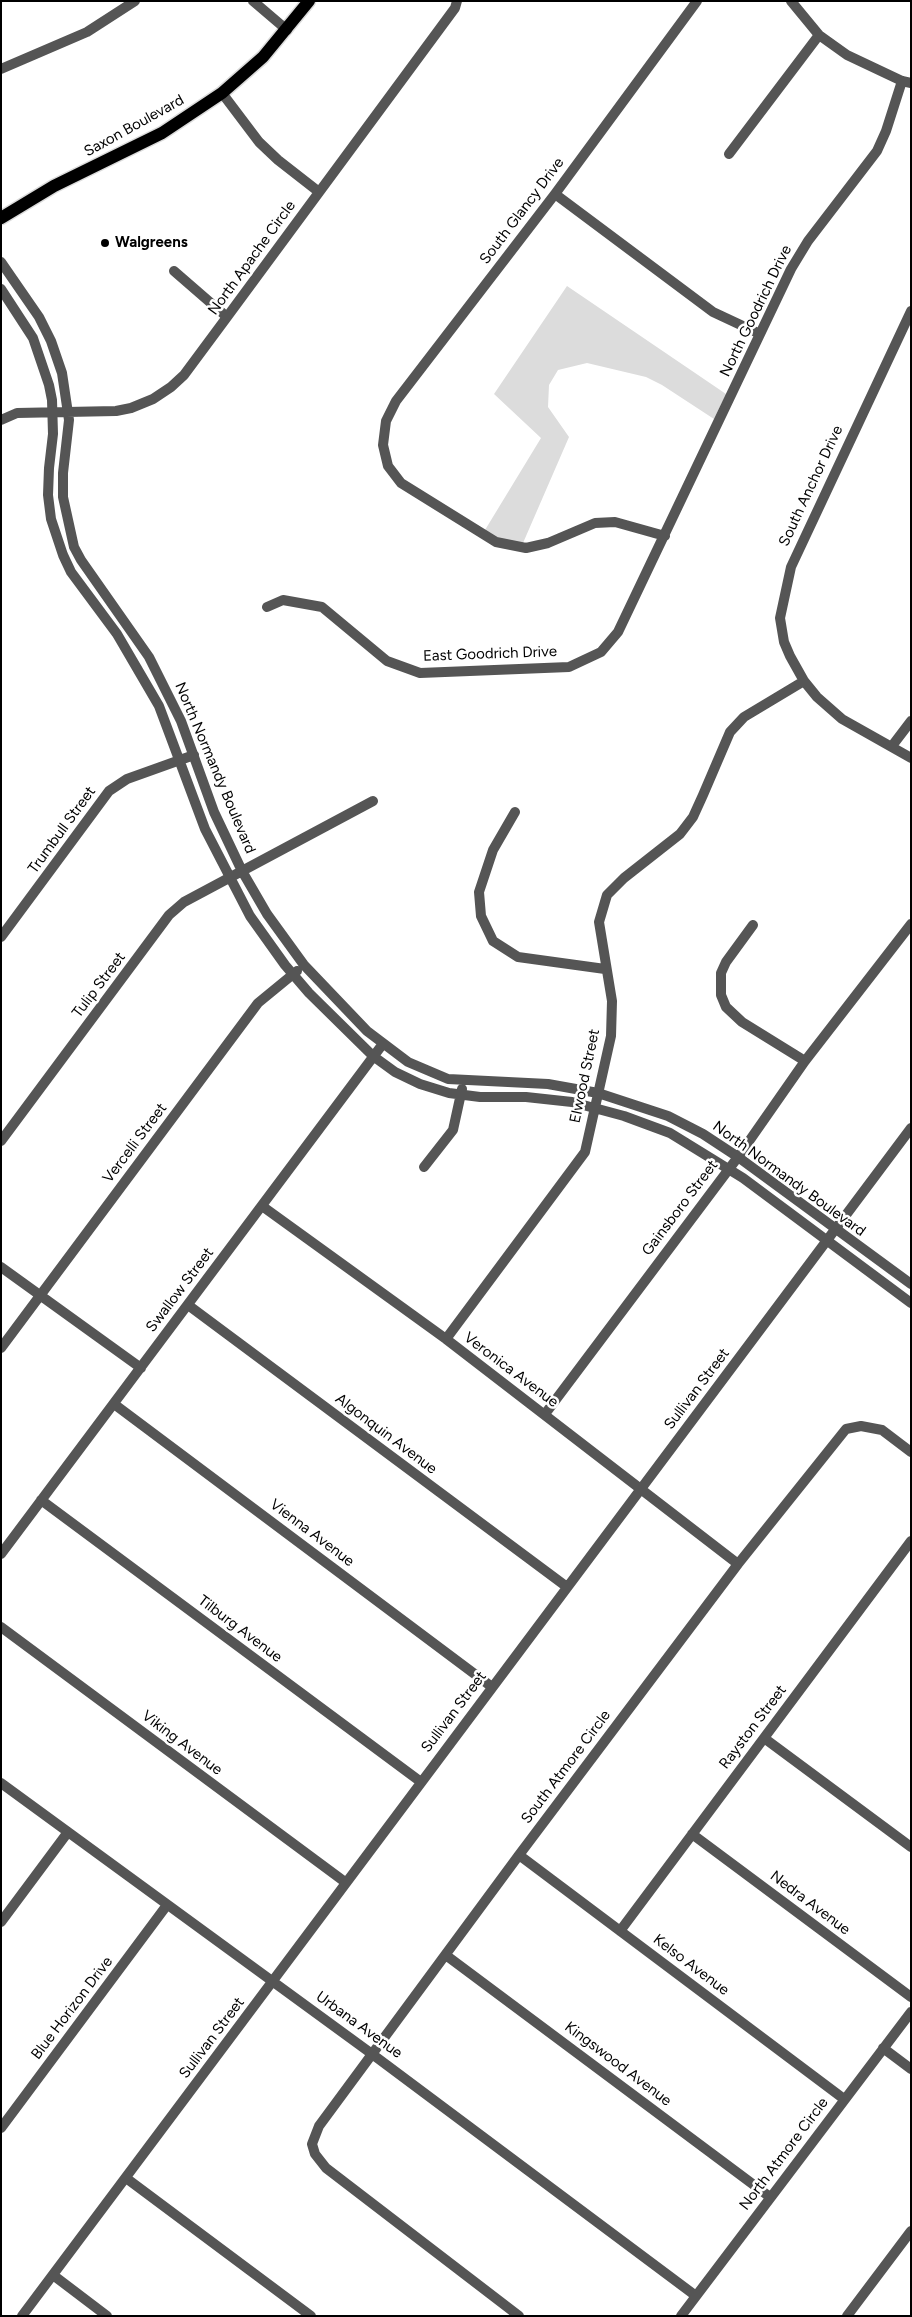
<!DOCTYPE html>
<html>
<head>
<meta charset="utf-8">
<style>
  body { margin:0 }
  #map { position:relative; width:912px; height:2317px; overflow:hidden; background:#fff; font-family:Figtree,sans-serif }
  canvas { display:block }
  .frame { position:absolute; inset:0; border:2px solid #000; pointer-events:none }
</style>
</head>
<body>
<div id="map">
<canvas width="912" height="2317"></canvas>
<div class="frame"></div>
</div>
<script>
const ctx = document.querySelector('canvas').getContext('2d');
ctx.lineJoin = 'round';
function fillPath(path, color) { ctx.fillStyle = color; ctx.fill(path, 'evenodd'); }
const shape = rows => new Path2D(rows.map(r => 'M' + r).join(''));
function trace(path, color, width, dash) { ctx.strokeStyle = color; ctx.lineWidth = width; ctx.lineCap = dash ? 'butt' : 'round'; ctx.setLineDash(dash || []); ctx.stroke(path); }
function label(font, color, halo, rows, align = 'center') {
  ctx.font = font + ' Figtree,sans-serif'; ctx.lineWidth = 5; ctx.setLineDash([]); ctx.textBaseline = 'middle'; ctx.strokeStyle = halo; ctx.fillStyle = color; for (const [text, x, y, turn = 0] of rows) {
    ctx.save(); ctx.translate(x, y); ctx.rotate((+turn || 0) * Math.PI / 180); ctx.textAlign = isNaN(turn) ? turn : align; if (halo) ctx.strokeText(text, 0, 0); ctx.fillText(text, 0, 0); ctx.restore();
  }
}
fillPath(shape([
  [567,286,726,394,714,419,662,385,646,377,587,363,558,370,549,385,548,407,569,437,523,543,497,538,485,530,541,438,494,394]
]), '#dcdcdc');
const major = shape([
  [1,218,54,186,162,133,222,93,263,57,309,1]
]);
trace(major, '#dbdbdb', 15);
trace(shape([
  [253,1,287,30],
  [791,1,819,35,847,55,902,81,911,83],
  [1,69,87,32,135,1],
  [222,93,259,142,278,160,319,192],
  [729,154,819,35],
  [555,194,713,312,760,334],
  [1,262,39,317,51,341,62,373,69,420,63,473,63,497,74,547,81,560,149,657,181,721,214,812,242,871,267,914,304,965,367,1031,408,1062,448,1079,548,1084,598,1093,668,1116,703,1134,738,1157,911,1284],
  [174,271,227,317],
  [1,289,33,338,49,385,52,400,53,434,49,468,48,495,51,519,63,555,71,572,117,634,159,706,205,829,250,916,285,965,309,993,373,1056,395,1072,420,1084,449,1093,480,1097,526,1097,572,1102,624,1116,670,1133,743,1178,911,1303],
  [911,311,791,567,780,618,784,642,790,656,804,681,817,697,842,719,911,758],
  [1,420,17,413,116,411,131,408,153,399,171,387,184,375,227,317,455,8,457,1],
  [665,536,615,522,595,523,548,543,526,548,496,542,401,483,388,466,383,445,386,421,396,401,555,194,697,1],
  [267,607,283,600,322,607,387,661,420,673,569,667,601,652,618,632,791,269,808,241,877,151,886,131,902,81],
  [892,746,911,721],
  [515,812,493,850,479,892,481,916,493,941,518,957,605,969],
  [753,925,726,962,721,973,721,995,726,1007,742,1022,805,1061],
  [1,937,109,791,127,779,194,755],
  [1,1141,169,915,184,902,373,801],
  [424,1167,453,1130,462,1089],
  [262,1206,446,1339,738,1564],
  [1,1267,141,1368],
  [188,1305,567,1587],
  [446,1339,585,1152,611,1036,612,1001,599,922,607,895,624,878,680,834,693,817,703,795,730,732,744,717,804,681],
  [1,1348,258,1003,297,971],
  [114,1404,492,1687],
  [545,1414,738,1157,805,1061,911,924],
  [41,1500,421,1782],
  [1,1554,382,1045],
  [1,1627,345,1882],
  [764,1738,911,1847],
  [1,1783,372,2054,696,2296],
  [692,1834,911,1997],
  [519,1855,844,2099],
  [1,1922,68,1832],
  [620,1931,911,1541],
  [447,1956,770,2197],
  [883,2048,911,2069],
  [1,2128,167,1905],
  [126,2178,311,2316],
  [53,2275,107,2316],
  [22,2316,911,1128],
  [519,2316,326,2168,315,2154,312,2144,319,2126,519,1855,738,1564,846,1429,861,1426,882,1430,911,1452],
  [681,2316,911,2012],
  [847,2316,911,2231]
]), '#555', 10);
trace(major, '#000', 12);
for (const [x, y, r, color] of [
  [105,243,5,"#000"]
]) { const dot = new Path2D(); dot.arc(x, y, r, 0, 2 * Math.PI); ctx.fillStyle = color; ctx.fill(dot); trace(dot, '#fff', 2); }
label('15px', '#000', '#fff', [
  ["Saxon Boulevard",134,126,-29],
  ["South Glancy Drive",522,211,-53],
  ["North Apache Circle",252,258,-54],
  ["North Goodrich Drive",756,311,-64],
  ["South Anchor Drive",811,486,-65],
  ["East Goodrich Drive",490,654,-2],
  ["North Normandy Boulevard",215,768,67],
  ["Trumbull Street",62,830,-54],
  ["Tulip Street",99,985,-53],
  ["Elwood Street",585,1076,-78],
  ["Vercelli Street",135,1143,-53],
  ["North Normandy Boulevard",789,1179,36],
  ["Gainsboro Street",680,1208,-53],
  ["Swallow Street",180,1290,-53],
  ["Veronica Avenue",511,1370,37],
  ["Sullivan Street",697,1389,-53],
  ["Algonquin Avenue",386,1434,37],
  ["Vienna Avenue",312,1533,37],
  ["Tilburg Avenue",240,1629,37],
  ["Sullivan Street",454,1712,-53],
  ["Rayston Street",753,1727,-53],
  ["Viking Avenue",182,1743,37],
  ["South Atmore Circle",566,1767,-53],
  ["Nedra Avenue",810,1903,37],
  ["Kelso Avenue",691,1965,37],
  ["Blue Horizon Drive",72,2008,-53],
  ["Urbana Avenue",359,2025,36],
  ["Sullivan Street",212,2038,-53],
  ["Kingswood Avenue",618,2064,37],
  ["North Atmore Circle",784,2154,-53]
]);
label('bold 15px', '#000', '#fff', [
  ["Walgreens",115,243]
], 'left');
</script>
</body>
</html>
